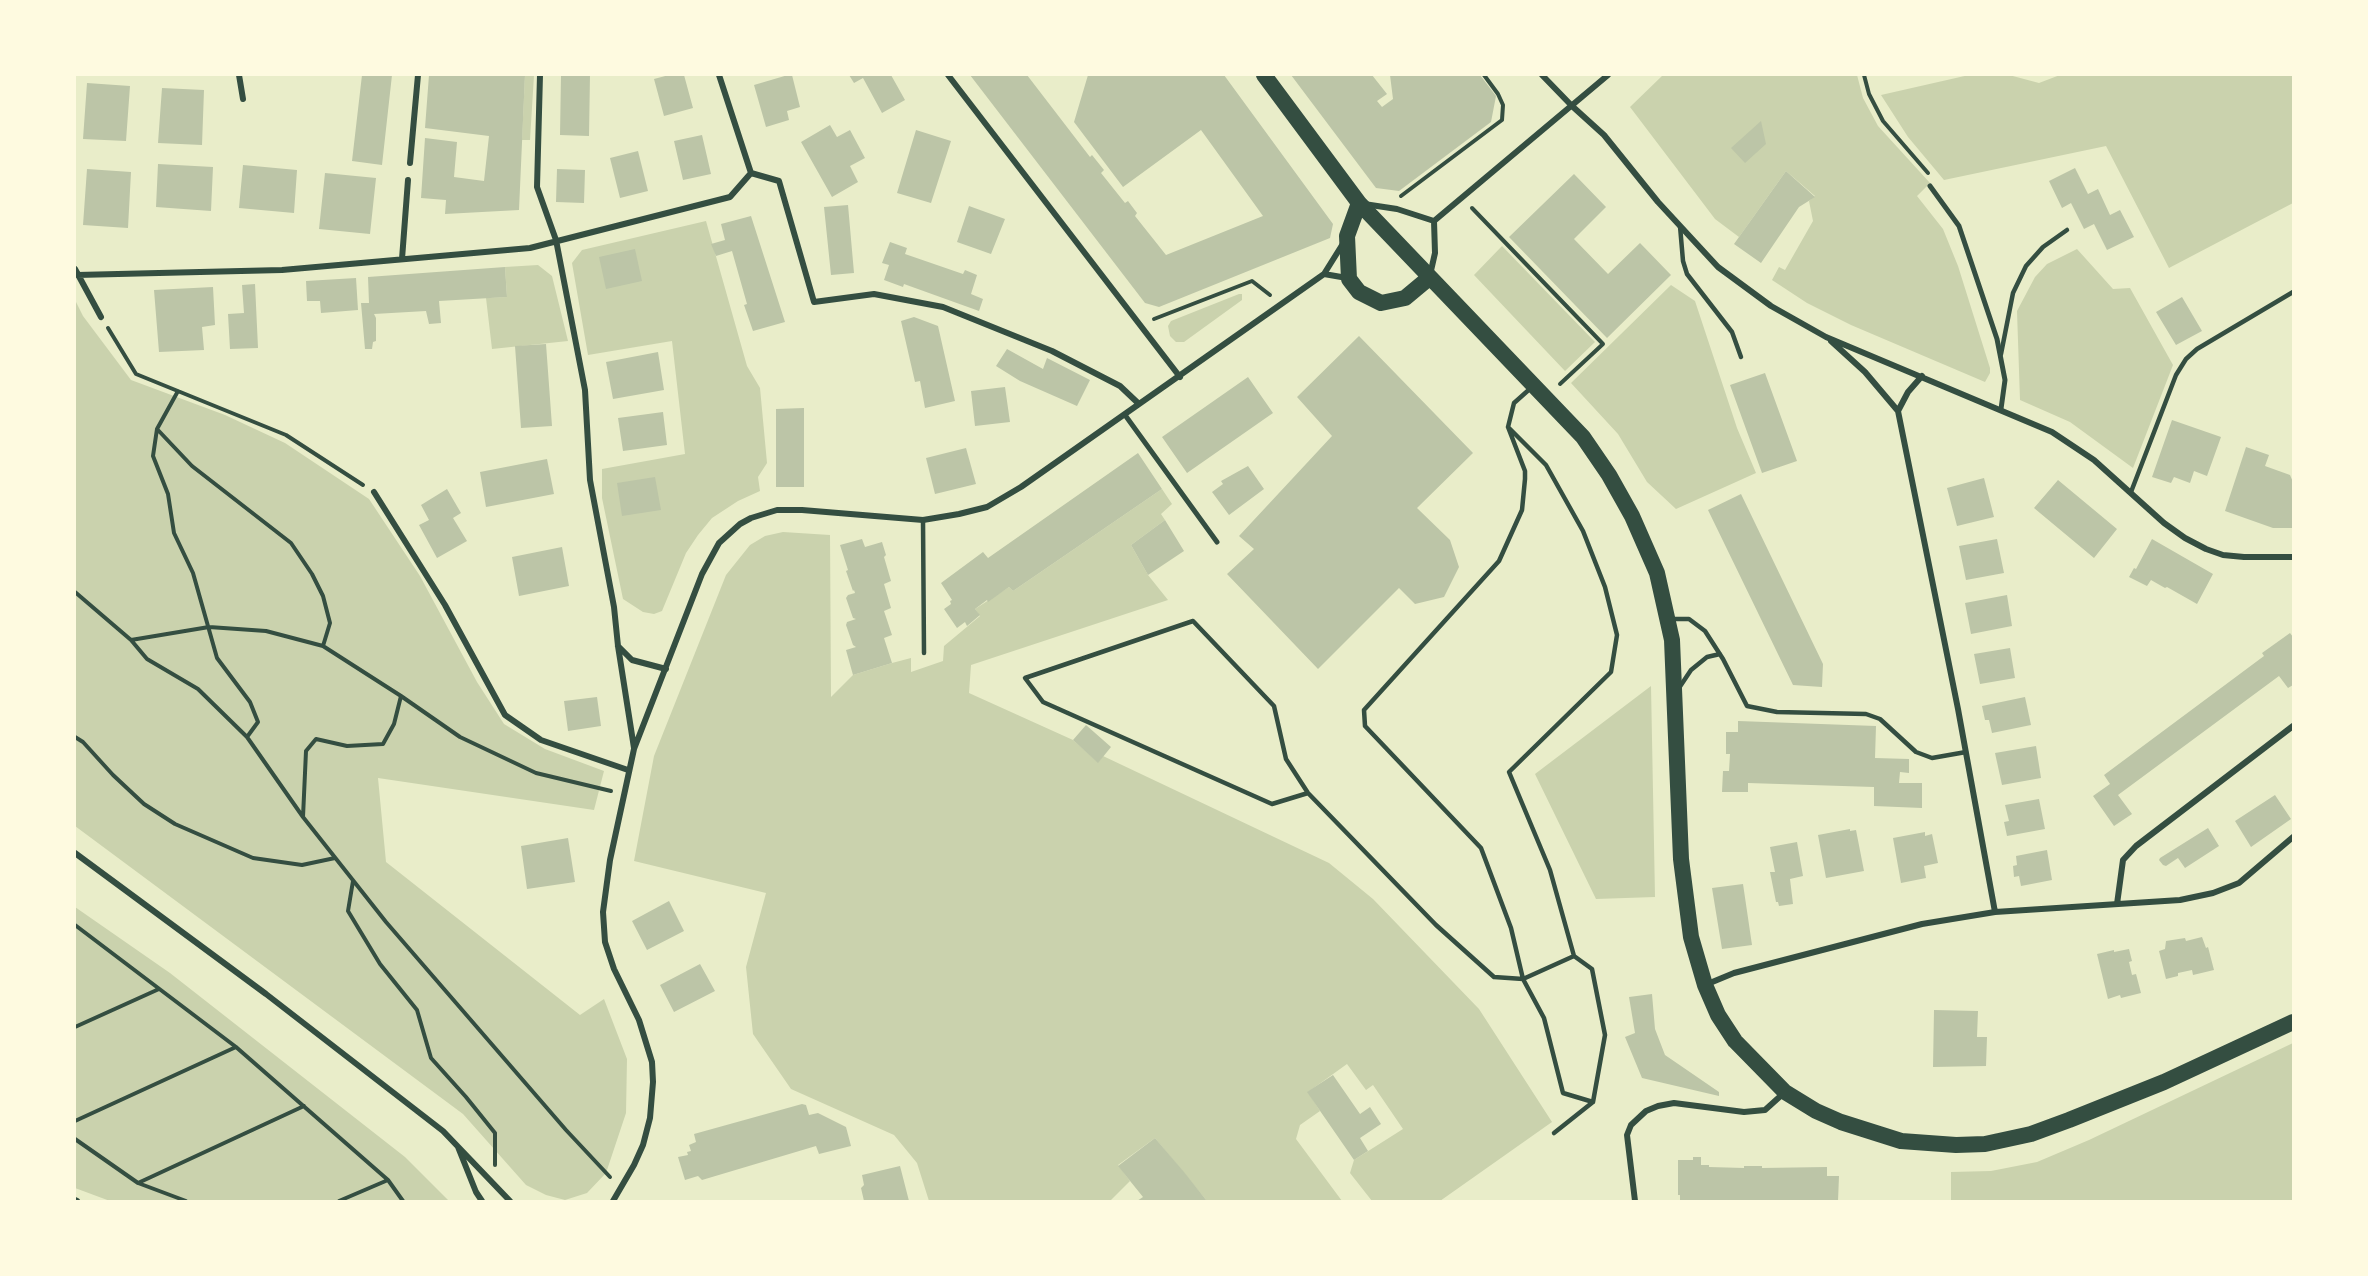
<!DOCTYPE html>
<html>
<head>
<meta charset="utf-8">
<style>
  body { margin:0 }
  #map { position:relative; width:2368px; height:1276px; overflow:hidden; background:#e9edc9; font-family:"IBM Plex Sans",sans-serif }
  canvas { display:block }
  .frame { position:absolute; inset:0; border:76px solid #fefae0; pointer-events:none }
</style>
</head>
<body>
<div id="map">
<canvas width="2368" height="1276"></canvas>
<div class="frame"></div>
</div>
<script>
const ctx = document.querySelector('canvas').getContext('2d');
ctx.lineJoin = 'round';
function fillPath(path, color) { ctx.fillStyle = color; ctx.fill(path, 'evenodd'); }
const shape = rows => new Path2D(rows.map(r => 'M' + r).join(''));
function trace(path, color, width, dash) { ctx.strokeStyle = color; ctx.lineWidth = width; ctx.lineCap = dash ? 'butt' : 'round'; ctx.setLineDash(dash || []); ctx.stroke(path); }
fillPath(shape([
  [525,75,534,75,530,140,522,140],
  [1663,75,1857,75,1863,98,1878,126,1930,183,1917,196,1943,229,1958,266,1990,368,1990,373,1985,382,1851,325,1807,303,1772,280,1779,267,1785,270,1813,221,1809,201,1815,196,1786,171,1739,237,1715,219,1630,107],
  [1969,75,2009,75,2039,83,2060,75,2293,75,2293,203,2169,268,2106,146,1944,180,1908,137,1881,95],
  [706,221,747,366,760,388,767,463,758,477,760,491,738,501,712,518,698,535,686,553,662,611,654,614,643,612,623,599,602,498,602,469,685,454,672,341,588,355,572,263,582,250],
  [1502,246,1595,342,1565,371,1474,275],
  [2077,249,2113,289,2130,288,2173,365,2133,468,2070,422,2020,400,2017,311,2035,277,2047,264],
  [538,265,552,276,568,341,492,349,486,298,507,297,505,267],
  [1671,285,1695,301,1737,428,1756,473,1676,509,1647,482,1618,434,1571,383],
  [1239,294,1242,294,1242,300,1184,342,1176,342,1170,336,1168,326,1171,321],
  [75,300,83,316,131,380,225,415,285,443,369,499,420,576,477,682,504,724,545,749,604,771,594,810,378,778,386,862,580,1015,604,999,627,1059,626,1113,606,1173,587,1193,565,1200,546,1195,526,1185,463,1114,75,826],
  [1162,489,1172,504,1161,514,1165,520,1131,545,1148,575,1168,600,971,665,969,693,1073,740,1098,762,1103,756,1329,863,1373,899,1479,1009,1552,1122,1440,1201,1372,1201,1350,1173,1354,1160,1403,1129,1373,1085,1366,1090,1347,1064,1308,1092,1320,1111,1300,1125,1296,1139,1342,1201,1207,1201,1155,1138,1118,1165,1130,1181,1110,1201,929,1201,917,1163,894,1135,791,1089,753,1034,746,967,766,893,634,861,654,756,726,575,750,545,765,536,783,532,830,535,831,697,853,675,892,663,911,658,911,672,943,661,944,646,980,616,975,609,1009,587,1013,591],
  [1651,686,1655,897,1596,899,1535,774],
  [75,907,170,973,405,1157,449,1201,110,1201,75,1188],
  [2293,1043,2293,1201,1951,1201,1951,1172,1991,1171,2037,1162,2089,1140]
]), '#cad2ad');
fillPath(shape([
  [362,75,392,75,382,165,352,161],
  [429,75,525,75,519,210,445,214,446,200,421,198,425,138,457,142,454,177,484,181,489,136,425,128],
  [561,75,590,75,589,136,560,135],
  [669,75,684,75,693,108,664,116,654,79],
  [788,75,792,75,800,107,787,111,789,120,766,127,754,85],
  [849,75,891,75,905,100,882,113,863,78,854,83],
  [970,75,1027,75,1090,157,1092,155,1104,170,1101,173,1125,203,1128,201,1137,213,1135,216,1166,255,1263,216,1201,130,1123,187,1074,122,1088,75,1224,75,1333,224,1330,238,1159,307,1145,303],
  [1291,75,1372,75,1387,94,1377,101,1382,107,1393,99,1390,75,1480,75,1496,96,1491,122,1399,191,1376,188],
  [87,83,130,86,126,141,83,139],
  [162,88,204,90,202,145,158,143],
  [1761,121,1766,144,1745,163,1731,148],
  [830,125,837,137,850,130,865,158,850,166,858,182,832,197,801,142],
  [916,130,951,141,931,203,897,193],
  [702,135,711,174,683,180,674,141],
  [638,151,648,191,620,198,610,158],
  [158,164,213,167,211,211,156,207],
  [243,165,297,170,294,213,239,208],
  [2075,168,2088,194,2098,189,2110,215,2120,210,2134,237,2107,250,2094,224,2084,229,2071,203,2062,208,2049,181],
  [87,169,131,172,128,228,83,225],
  [557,169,585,170,584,203,556,202],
  [1786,171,1815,197,1799,207,1761,263,1734,244],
  [325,173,376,178,370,234,319,229],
  [1574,174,1606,207,1574,239,1608,274,1640,243,1671,275,1607,338,1509,237],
  [848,205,854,273,831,275,824,207],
  [969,206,1005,219,991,254,957,242],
  [751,216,785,322,753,331,744,305,747,304,732,251,716,256,711,244,725,240,721,224],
  [890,242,907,248,905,254,963,274,965,270,977,275,971,294,983,299,979,311,904,284,903,287,884,280,889,265,882,263],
  [635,249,642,281,606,289,599,257],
  [505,267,507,297,439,301,441,323,429,324,426,311,374,314,376,318,376,341,373,342,372,349,365,349,361,303,369,303,368,277],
  [356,278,358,310,321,313,320,301,307,301,306,281],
  [255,284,258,348,230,349,228,314,244,313,242,285],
  [213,287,215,325,202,327,204,350,159,352,154,290],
  [2182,297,2202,331,2176,345,2156,312],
  [914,317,938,326,955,401,925,408,920,381,915,382,901,321],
  [1359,336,1473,453,1417,508,1450,540,1459,567,1444,597,1415,604,1399,588,1318,669,1227,574,1254,549,1239,536,1332,436,1297,397],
  [546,344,552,426,521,428,515,346],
  [1007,349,1043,369,1047,358,1090,380,1077,406,1020,381,996,366],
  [658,352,664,390,613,399,606,362],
  [1765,373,1797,461,1762,473,1730,385],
  [1248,377,1273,413,1187,473,1162,437],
  [1005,387,1010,422,975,426,971,391],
  [804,408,804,487,776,487,776,409],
  [663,412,667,445,623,451,618,418],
  [2172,420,2221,437,2207,476,2194,471,2190,483,2174,477,2171,483,2152,477],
  [2246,447,2269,455,2265,466,2290,475,2293,482,2293,528,2273,528,2225,511],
  [966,448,976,484,935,494,926,458],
  [1138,453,1162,489,1013,591,1009,587,988,602,987,600,975,609,980,615,967,626,965,622,957,628,944,609,951,604,950,601,952,600,941,583,983,552,988,558],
  [547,459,554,494,486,507,480,472],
  [1248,466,1264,489,1229,515,1212,492,1223,484,1221,481],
  [655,477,661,510,622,516,617,483],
  [1984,478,1994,517,1957,526,1947,488],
  [2058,480,2117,529,2094,558,2034,508],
  [447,489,461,513,453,518,467,541,437,558,419,525,429,520,421,505],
  [1741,494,1823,664,1822,687,1793,685,1708,510],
  [1165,520,1184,551,1148,575,1131,545],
  [862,539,865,547,882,542,886,555,884,557,891,581,884,584,891,608,884,611,892,635,884,638,892,663,853,675,846,650,856,647,853,645,846,625,847,622,856,619,853,618,846,598,848,595,855,593,854,590,853,591,846,571,848,570,840,545],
  [1997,539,2004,573,1966,580,1959,546],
  [2152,539,2213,574,2197,604,2167,587,2165,588,2151,580,2147,586,2129,577,2134,568,2136,569],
  [562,547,569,586,519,596,512,557],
  [2007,595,2012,626,1971,634,1965,603],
  [2290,633,2293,637,2293,685,2288,688,2279,676,2118,795,2132,814,2114,826,2093,796,2110,784,2104,775,2264,656,2262,653],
  [2010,648,2015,678,1980,684,1974,654],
  [597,697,601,726,568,731,564,701],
  [2025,697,2031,725,1992,733,1989,720,1985,720,1982,706],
  [1738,721,1876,726,1875,758,1909,759,1909,773,1900,772,1899,783,1922,783,1922,808,1874,806,1874,787,1748,783,1748,792,1722,792,1723,771,1729,771,1730,754,1726,754,1726,732,1738,732],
  [1086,725,1111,747,1098,763,1073,740],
  [2036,746,2041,778,2002,785,1995,753],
  [2275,795,2291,819,2251,847,2235,821],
  [2039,799,2045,829,2007,836,2004,822,2009,821,2005,805],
  [2208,828,2219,846,2185,868,2178,858,2166,866,2163,865,2159,860,2160,858],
  [1850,829,1850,831,1856,830,1864,871,1826,878,1818,835],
  [1925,832,1925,836,1932,834,1938,863,1924,866,1926,878,1901,883,1893,838],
  [568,838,575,882,527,889,521,846],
  [1797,842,1803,876,1790,879,1793,904,1779,906,1778,902,1776,902,1770,872,1775,872,1770,847],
  [2047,850,2052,880,2021,886,2019,876,2014,877,2013,866,2017,865,2016,856],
  [1743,884,1752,945,1722,949,1712,888],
  [669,901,684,931,647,950,632,921],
  [2202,937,2206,948,2208,947,2214,970,2193,975,2192,970,2178,973,2178,976,2166,979,2159,951,2165,949,2166,941,2185,938,2186,941],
  [2129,949,2132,961,2129,962,2132,975,2136,974,2141,993,2121,998,2120,995,2108,999,2097,954,2114,950,2114,952],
  [700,964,715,991,674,1012,660,985],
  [1652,994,1655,1029,1665,1055,1719,1092,1719,1096,1642,1078,1625,1037,1635,1033,1629,997],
  [1934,1010,1978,1011,1977,1037,1987,1037,1986,1066,1933,1067],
  [1333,1075,1360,1114,1370,1107,1381,1124,1360,1138,1368,1151,1354,1160,1307,1092],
  [802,1104,806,1105,809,1115,818,1113,846,1127,851,1146,819,1154,816,1146,702,1180,698,1176,685,1180,678,1157,688,1155,687,1152,691,1151,689,1145,696,1142,694,1134],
  [1155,1138,1184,1172,1207,1201,1137,1201,1143,1197,1118,1166],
  [1693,1157,1701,1157,1701,1165,1709,1165,1709,1167,1744,1168,1744,1166,1762,1166,1762,1168,1827,1167,1827,1176,1839,1176,1838,1201,1680,1201,1680,1195,1678,1195,1678,1160,1693,1160],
  [900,1166,909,1201,864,1201,861,1188,864,1185,862,1175]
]), '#bcc5a7');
trace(shape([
  [1864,75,1869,94,1883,121,1928,173],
  [1401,196,1502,120,1503,105,1498,94,1484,75],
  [1472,208,1603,344,1560,384],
  [1154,319,1252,281,1270,295],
  [108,328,136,374,286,435,363,485],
  [178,391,157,429,153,456,168,494,174,533,193,573,217,658,250,702,258,722,247,737],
  [157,429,192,466,291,543,312,574,323,596,330,623,323,646],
  [75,592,131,640,147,659,198,689,247,737,303,817,386,922,566,1130,610,1177],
  [131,640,209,627,266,631,323,646,401,696,460,737,536,773,611,791],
  [75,737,83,742,113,775,144,804,175,824,253,858,302,865,335,858],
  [303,817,306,751,316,739,347,746,383,744,394,724,401,696],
  [353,881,348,911,380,964,417,1010,431,1058,466,1097,495,1133,495,1165],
  [75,925,236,1047,388,1180,403,1201],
  [75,1027,159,989],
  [75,1121,236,1047],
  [75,1139,138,1183,186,1201],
  [138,1183,304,1106],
  [339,1201,388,1180]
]), '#344e41', 4);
trace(shape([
  [1680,226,1683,261,1687,274,1732,332,1741,357],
  [2001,354,2013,293,2026,266,2043,247,2067,230],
  [1532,387,1514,403,1508,427,1525,471,1525,479,1522,510,1499,561,1364,710,1365,726,1481,848,1511,928,1523,979,1544,1018,1563,1093,1593,1102],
  [2131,492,2176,375,2186,359,2197,349,2293,292],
  [923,520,924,653],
  [1670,619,1689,619,1705,631,1723,659,1747,706,1777,712,1866,714,1880,719,1916,752,1932,758,1966,752],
  [1679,688,1691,670,1707,657,1720,654],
  [1308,793,1272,804,1043,702,1025,678,1193,621,1274,706,1286,759,1308,793,1436,925,1494,977,1523,979,1574,956,1550,870,1509,772,1611,672,1617,635,1605,587,1583,531,1546,465,1508,427],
  [1554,1133,1593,1102,1605,1035,1592,969,1574,956]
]), '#344e41', 4.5);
trace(shape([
  [1930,186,1959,226,1997,339,2005,380,2001,409],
  [1125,415,1217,542]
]), '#344e41', 5);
trace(shape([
  [239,75,243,99],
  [540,75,537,187,556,240,585,390,590,480,614,607,618,646,634,748],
  [948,75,1180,377],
  [1542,75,1572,106,1604,135,1658,202,1718,267,1771,306,1826,337,2052,432,2094,460,2164,523,2185,538,2206,549,2223,555,2244,557,2293,557],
  [410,163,418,75],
  [751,173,779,181,814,302,874,294,943,307,1052,351,1120,386,1139,404],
  [1364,204,1397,209,1434,221],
  [1434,221,1608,75],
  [402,259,408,180],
  [75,269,101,317],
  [1324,274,1347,278],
  [77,275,282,270,530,248,730,197,751,173,719,75],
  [1430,275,1435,253,1434,221],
  [1831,341,1865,372,1898,411,1958,709,1995,912],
  [1898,411,1908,392,1922,376],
  [374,492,445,605,505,715,541,740,628,770],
  [618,646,632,660,666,669],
  [75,853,266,994,443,1131,510,1201],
  [2117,904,2123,860,2136,846,2293,726],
  [1705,985,1734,973,1922,924,1995,912,2180,900,2213,893,2239,883,2293,837],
  [458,1147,476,1192,482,1201],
  [75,1200,77,1201],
  [613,1201,634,1165,643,1145,650,1118,653,1082,652,1062,639,1020,614,969,605,942,603,912,610,860,634,749,702,574,719,543,740,524,751,518,777,510,802,510,923,520,959,514,987,507,1021,487,1324,274,1344,242],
  [1635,1201,1627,1135,1631,1125,1646,1111,1658,1106,1674,1103,1744,1112,1765,1110,1785,1092]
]), '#344e41', 6);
trace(shape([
  [1264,75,1359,203,1583,437,1609,475,1632,516,1657,573,1672,640,1681,859,1691,937,1705,985,1718,1015,1735,1041,1785,1092,1816,1111,1841,1122,1901,1141,1956,1145,1985,1144,2031,1134,2069,1120,2164,1082,2293,1022],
  [1359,203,1347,236,1349,279,1359,292,1381,303,1405,298,1429,278]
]), '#344e41', 16);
</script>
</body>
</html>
